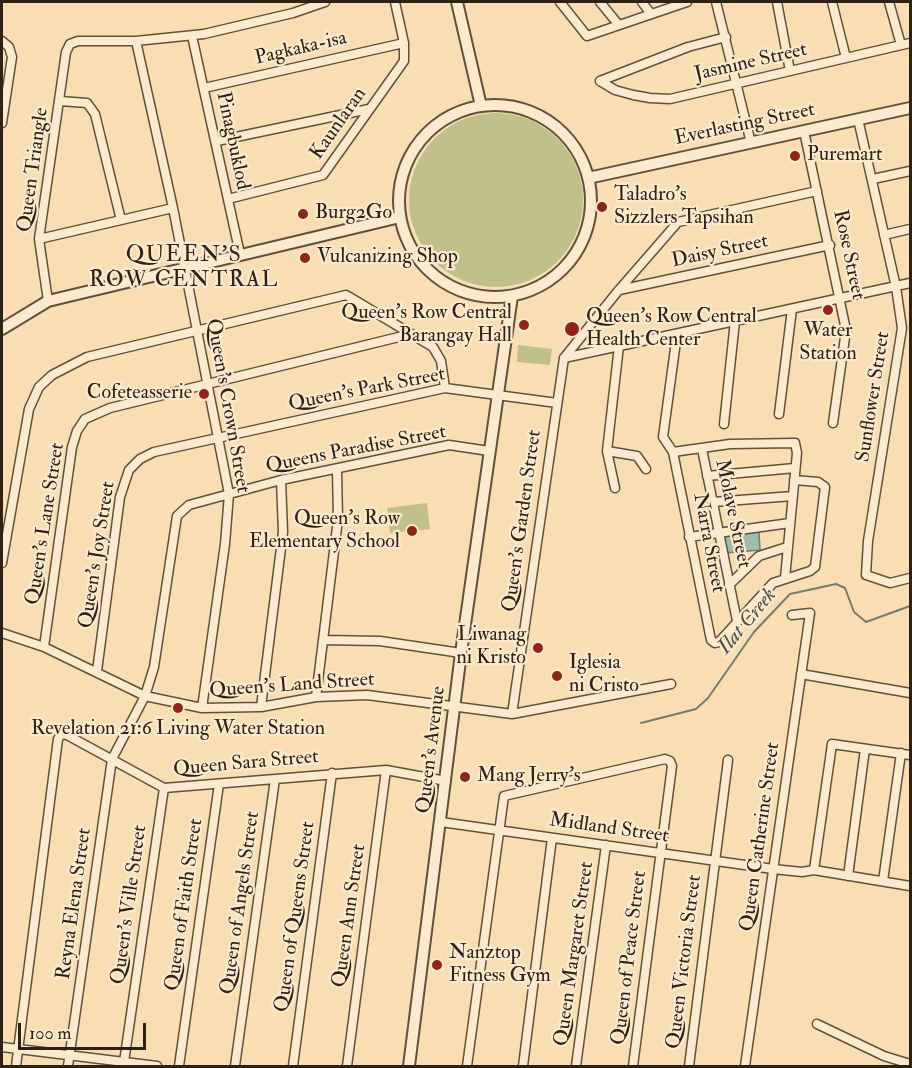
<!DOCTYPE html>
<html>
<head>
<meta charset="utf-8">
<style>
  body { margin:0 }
  #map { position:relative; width:912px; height:1068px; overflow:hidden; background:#fadeb3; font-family:"IM FELL Double Pica",serif }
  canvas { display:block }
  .frame { position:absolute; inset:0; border:3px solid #2d2215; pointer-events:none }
  .scale { position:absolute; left:18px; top:1023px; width:128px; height:27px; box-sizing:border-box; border:3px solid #2d2215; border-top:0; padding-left:8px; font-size:18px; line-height:21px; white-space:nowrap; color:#2d2215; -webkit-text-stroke:4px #fceace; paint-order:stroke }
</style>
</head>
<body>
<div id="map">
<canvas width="912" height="1068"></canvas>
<div class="frame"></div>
<div class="scale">100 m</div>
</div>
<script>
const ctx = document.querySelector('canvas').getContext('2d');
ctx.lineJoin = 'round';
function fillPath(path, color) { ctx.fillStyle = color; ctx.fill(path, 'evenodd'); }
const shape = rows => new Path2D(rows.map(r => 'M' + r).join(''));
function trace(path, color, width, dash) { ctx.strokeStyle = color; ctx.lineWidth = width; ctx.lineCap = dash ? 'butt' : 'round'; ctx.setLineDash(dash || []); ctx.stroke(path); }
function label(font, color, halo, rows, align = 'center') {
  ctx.font = font + ' "IM FELL Double Pica",serif'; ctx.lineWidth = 4.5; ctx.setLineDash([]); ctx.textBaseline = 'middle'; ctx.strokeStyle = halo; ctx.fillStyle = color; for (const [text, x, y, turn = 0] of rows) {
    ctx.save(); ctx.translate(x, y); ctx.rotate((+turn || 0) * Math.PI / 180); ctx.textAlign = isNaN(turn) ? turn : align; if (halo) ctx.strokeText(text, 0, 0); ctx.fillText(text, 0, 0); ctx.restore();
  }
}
fillPath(shape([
  '409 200a87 87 0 1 1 174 0a87 87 0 1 1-174 0Z',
  [518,345,552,349,550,365,517,362],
  [427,503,430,529,390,533,387,508]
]), '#c1c08a');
const water = shape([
  [759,532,760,550,725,553,724,535,759,532]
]);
fillPath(water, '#9ebcad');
trace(water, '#717e70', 1.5);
trace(shape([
  [36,2,52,2],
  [641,723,696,709,708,698,754,632,790,594,836,584,845,588,854,612,866,622,910,606]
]), '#717e70', 2);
const minor = shape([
  [560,2,587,36,687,2],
  [600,2,618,24],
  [642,2,651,14],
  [716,2,751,143],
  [777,2,790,71],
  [832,2,846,58],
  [889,2,901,45],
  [192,36,240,254],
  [2,41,9,47,12,57,2,123],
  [136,41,173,208,229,494,225,544,202,708],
  [600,81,615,90,633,95,650,98,670,99,910,43],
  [600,81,688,47,726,37],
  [204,88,404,43],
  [60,101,87,103,95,114,121,220],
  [858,119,896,287,902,328,868,541,866,575,890,583,910,578],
  [804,131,846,330,833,423],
  [217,141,369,109],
  [873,179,910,171],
  [228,199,323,175,404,61,404,43,395,2],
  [884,235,910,229],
  [39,239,173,208],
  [619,290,830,245],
  [48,301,39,239,66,52,70,44,78,41,136,41,204,34,293,13,325,2],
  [677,334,663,437,673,452,711,640,715,643,719,642,773,583,810,571,815,567,825,487,818,482,794,480],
  [564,358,910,283],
  [779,414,792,309],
  [724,424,735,321],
  [702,449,737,621],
  [607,451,637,456,646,469],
  [673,452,730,444,795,443,797,453,785,578],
  [707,476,795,468],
  [615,488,607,451,619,346],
  [713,502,793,496],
  [689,537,790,523],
  [2,563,29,409,39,387,52,375,87,357,346,295,433,347,441,361,445,388],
  [729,585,759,556,787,547],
  [2,633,44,647,145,696,202,708,261,707,316,697,367,695,512,714,671,684],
  [324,640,380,641,461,653],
  [44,647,72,447,77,431,85,419,110,408,411,334],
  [97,671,120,497,129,470,140,459,154,452,445,388,557,403],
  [801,674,910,693],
  [316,697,338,519,337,470],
  [261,707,283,532,281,480],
  [512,714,564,358,618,291,678,222,817,191],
  [441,822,773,869,802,872,814,870,910,886],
  [814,870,832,744,910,755],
  [848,876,865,749],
  [883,881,901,753],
  [817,1024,884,1056,910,1064],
  [2,1047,157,1066],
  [124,1062,164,788],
  [16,1066,58,739,61,734,67,735,164,788,386,770,446,781],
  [68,1066,112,759,145,696,154,667,177,516,189,505,281,480,449,445,489,451],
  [179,1066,219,784],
  [235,1066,275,779],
  [293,1066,332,773],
  [347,1066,386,770],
  [467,1066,504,796,665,759,670,761,672,766,633,1066],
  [523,1066,552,838],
  [576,1066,606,845],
  [689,1066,728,760],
  [745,1066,810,613,792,615]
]);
const tertiary = shape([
  [457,2,481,106],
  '399 201a96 96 0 1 1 192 0a96 96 0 1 1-192 0Z',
  [588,178,910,108],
  [2,329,48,301,400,217],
  [409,1066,461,653,512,296]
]);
trace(minor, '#60513c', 11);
trace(tertiary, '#60513c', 14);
trace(minor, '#fceace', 8);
trace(tertiary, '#fceace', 10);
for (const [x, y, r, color] of [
  [795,156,6,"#8f2418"],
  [602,207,6,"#8f2418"],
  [303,214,6,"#8f2418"],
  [305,258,6,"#8f2418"],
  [828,310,6,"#8f2418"],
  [524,325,6,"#8f2418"],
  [572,329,8,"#8f2418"],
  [204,394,6,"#8f2418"],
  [412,531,6,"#8f2418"],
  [538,648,6,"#8f2418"],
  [557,676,6,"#8f2418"],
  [178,708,6,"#8f2418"],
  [465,777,6,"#8f2418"],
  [437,965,6,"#8f2418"]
]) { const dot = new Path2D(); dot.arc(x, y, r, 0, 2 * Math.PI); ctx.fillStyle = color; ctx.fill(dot); trace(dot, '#fceace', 2); }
label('20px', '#2d2215', '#fceace', [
  ["Pagkaka-isa",301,49,-13],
  ["Jasmine Street",751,63,-13],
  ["Kaunlaran",339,124,-55],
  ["Everlasting Street",745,125,-12],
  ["Pinagbuklod",232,141,78],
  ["Queen Triangle",34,170,-82],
  ["Daisy Street",720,252,-12],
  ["Rose Street",848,255,78],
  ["Queen's Park Street",367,390,-11],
  ["Sunflower Street",874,397,-81],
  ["Queen's Crown Street",227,406,80],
  ["Queens Paradise Street",356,450,-11],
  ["Molave Street",732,514,78],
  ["Queen's Garden Street",523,521,-82],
  ["Queen's Lane Street",46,524,-81],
  ["Narra Street",708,543,79],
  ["Queen's Joy Street",98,555,-81],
  ["Queen's Land Street",292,686,-4],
  ["Queen's Avenue",432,750,-83],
  ["Queen Sara Street",246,764,-5],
  ["Midland Street",609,829,8],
  ["Queen Catherine Street",761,837,-82],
  ["Queen of Angels Street",241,903,-82],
  ["Reyna Elena Street",75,904,-82],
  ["Queen's Ville Street",130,905,-82],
  ["Queen of Faith Street",185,905,-82],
  ["Queen Ann Street",350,916,-82],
  ["Queen of Queens Street",296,917,-82],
  ["Queen Margaret Street",575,954,-82],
  ["Queen of Peace Street",630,958,-83],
  ["Queen Victoria Street",685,962,-83]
]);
label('20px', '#2d2215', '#fceace', [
  ["Puremart",807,156],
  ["Taladro's",614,196],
  ["Sizzlers Tapsihan",614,219],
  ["Burg2Go",315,214],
  ["Vulcanizing Shop",317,258],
  ["Queen's Row Central",512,314,"right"],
  ["Barangay Hall",512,337,"right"],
  ["Queen's Row Central",586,318],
  ["Health Center",586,341],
  ["Water",828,332,"center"],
  ["Station",828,355,"center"],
  ["Cofeteasserie",192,394,"right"],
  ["Queen's Row",400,520,"right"],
  ["Elementary School",400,543,"right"],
  ["Liwanag",526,636,"right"],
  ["ni Kristo",526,659,"right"],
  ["Iglesia",569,664],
  ["ni Cristo",569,687],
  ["Revelation 21:6 Living Water Station",178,730,"center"],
  ["Mang Jerry's",477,777],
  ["Nanztop",449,954],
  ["Fitness Gym",449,977]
], 'left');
label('italic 21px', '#4f5043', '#fceace', [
  ["Ilat Creek",748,622,-50]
]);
ctx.letterSpacing = '1.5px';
label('22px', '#2d2215', '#fceace', [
  ["QUEEN'S",184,256],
  ["ROW CENTRAL",184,281]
]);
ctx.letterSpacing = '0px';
</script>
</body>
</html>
